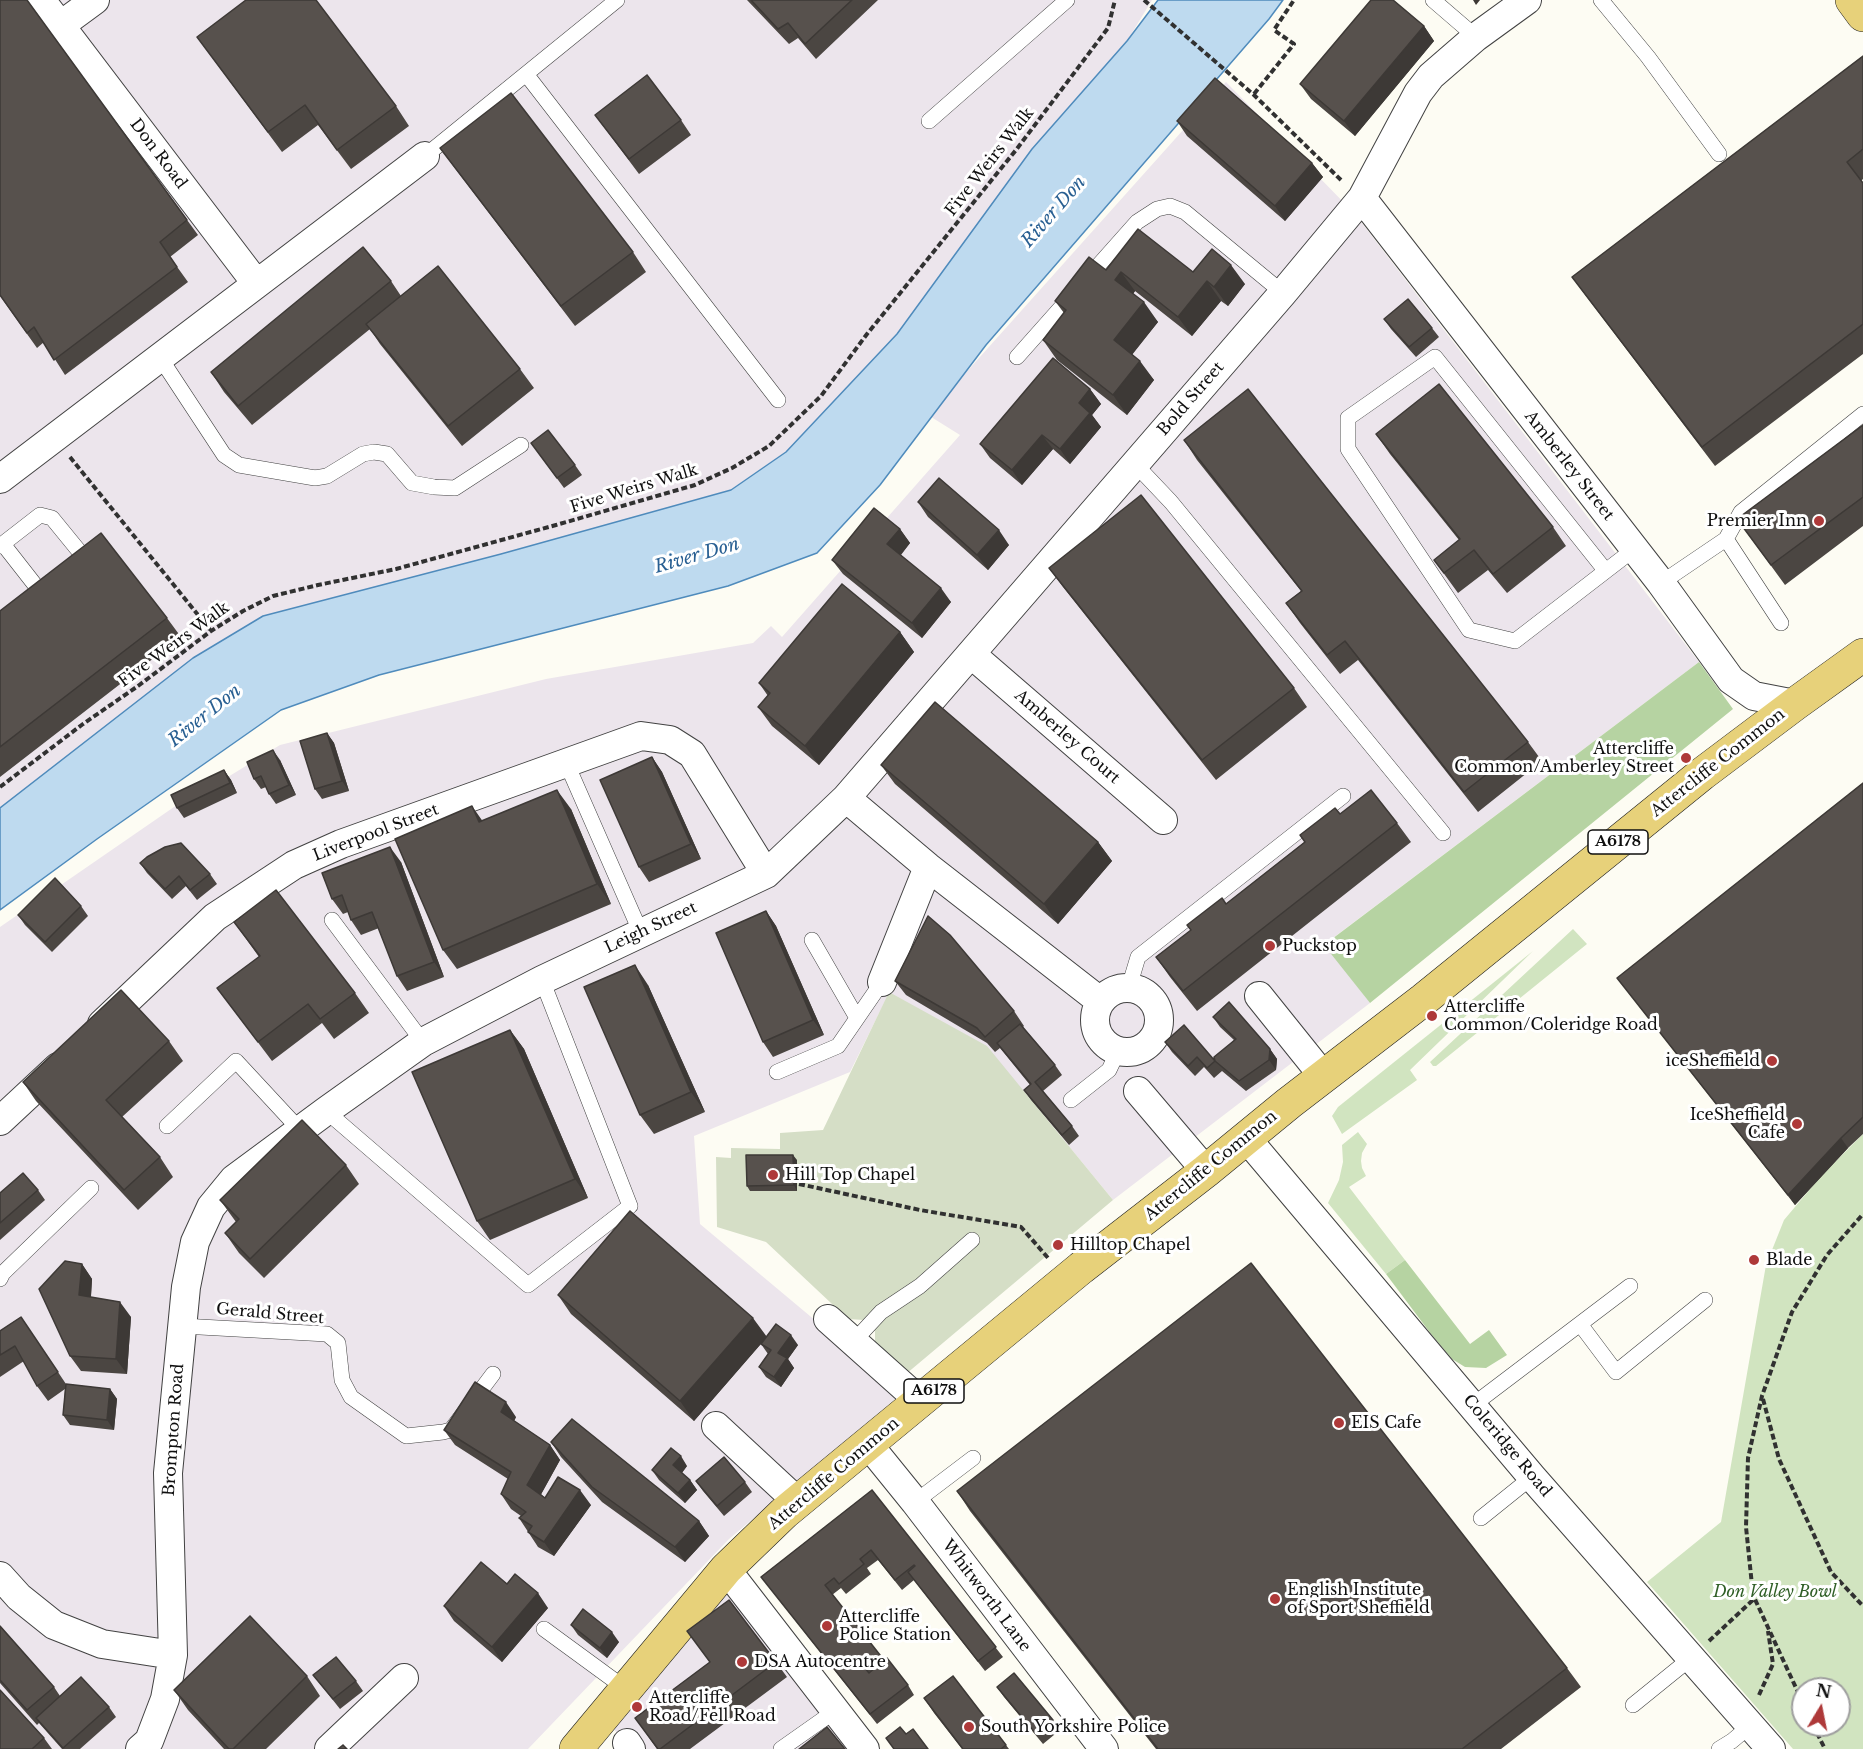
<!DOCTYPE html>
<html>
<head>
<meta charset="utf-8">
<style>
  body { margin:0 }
  #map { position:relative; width:1863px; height:1749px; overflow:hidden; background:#fdfcf3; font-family:"Libre Baskerville",serif }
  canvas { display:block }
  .north { position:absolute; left:1791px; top:1677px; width:60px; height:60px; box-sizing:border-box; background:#fff; border:2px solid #9f9f9f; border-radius:50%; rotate:10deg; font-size:16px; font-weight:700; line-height:24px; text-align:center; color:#0f0f0f }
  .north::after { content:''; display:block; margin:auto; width:21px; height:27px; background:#ae3939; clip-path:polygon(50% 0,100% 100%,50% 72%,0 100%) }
</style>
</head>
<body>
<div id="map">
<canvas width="1863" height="1749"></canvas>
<div class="north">N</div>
</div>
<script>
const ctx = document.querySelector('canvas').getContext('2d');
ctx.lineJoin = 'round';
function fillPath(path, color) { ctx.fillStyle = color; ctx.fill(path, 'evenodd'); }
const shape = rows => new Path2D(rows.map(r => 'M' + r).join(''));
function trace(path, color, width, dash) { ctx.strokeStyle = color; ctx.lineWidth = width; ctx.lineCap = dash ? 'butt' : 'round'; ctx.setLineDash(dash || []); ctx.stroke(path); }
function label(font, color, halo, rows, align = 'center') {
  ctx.font = font + ' "Libre Baskerville",serif'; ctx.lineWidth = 6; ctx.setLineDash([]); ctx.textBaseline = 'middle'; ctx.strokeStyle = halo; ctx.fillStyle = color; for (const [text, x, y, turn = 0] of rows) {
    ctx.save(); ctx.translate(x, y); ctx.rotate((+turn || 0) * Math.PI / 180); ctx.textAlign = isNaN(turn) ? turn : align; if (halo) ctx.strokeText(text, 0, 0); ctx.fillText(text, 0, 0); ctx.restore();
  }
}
fillPath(shape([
  [0,0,1152,0,1127,41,1032,149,897,334,786,452,730,490,501,554,263,616,193,658,0,808],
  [1226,82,1355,214,1699,662,1325,944,1370,1003,1113,1200,1031,1100,889,993,850,1072,694,1136,700,1224,902,1393,729,1539,528,1749,0,1749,0,927,174,807,223,780,280,745,546,679,753,643,771,626,782,637,960,435,928,415],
  [726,1569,865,1749,631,1749,603,1717]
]), '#ece5ec');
fillPath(shape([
  [1573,929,1587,944,1436,1066,1433,1066,1430,1062],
  [1533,951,1410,1070,1417,1080,1342,1134,1332,1116,1338,1107],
  [1358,1132,1367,1144,1362,1153,1361,1161,1362,1168,1366,1176,1349,1187,1405,1260,1386,1274,1328,1203,1339,1180,1343,1162,1342,1145],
  [1863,1134,1863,1749,1793,1749,1647,1582,1721,1522,1766,1265,1784,1220,1821,1176],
  [1803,1689,1839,1689,1839,1725,1803,1725]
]), '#d1e4c0');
fillPath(shape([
  [1699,662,1733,709,1370,1003,1324,945],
  [1405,1260,1470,1344,1489,1330,1507,1355,1486,1368,1465,1367,1452,1359,1431,1334,1386,1274]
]), '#b6d3a2');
fillPath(shape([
  [889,992,987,1046,1113,1200,906,1374,875,1345,875,1331,864,1320,848,1319,766,1242,717,1227,716,1157,731,1158,731,1148,780,1149,780,1133,823,1130]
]), '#d5dec6');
const water = shape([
  [1158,0,1283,0,1269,19,986,345,880,485,817,553,728,586,379,675,281,710,97,839,0,910,0,808,193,658,263,616,501,554,731,490,786,452,897,334,1032,149,1127,41,1158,0]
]);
fillPath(water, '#bedaef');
trace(water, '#4f8bbc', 1.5);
const lane = shape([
  [1433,0,1476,37],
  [1601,0,1648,57,1719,154],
  [526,74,778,400],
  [929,121,1067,0],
  [425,156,617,0],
  [159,356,224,455,239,465,315,478,327,476,363,454,374,452,387,454,412,483,434,487,455,488,521,445],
  [1017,357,1137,222,1157,209,1170,206,1185,212,1283,293],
  [1135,464,1171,502,1443,833],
  [1726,539,1781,623],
  [3,544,39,590],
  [0,546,40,515,52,518,83,556],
  [1605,570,1435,357,1348,418,1348,449,1469,630,1515,641,1633,550],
  [1661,583,1726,539,1741,512,1863,414],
  [566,762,641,933],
  [332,920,423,1042],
  [812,940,857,1018],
  [1129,987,1138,957,1343,796],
  [777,1072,838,1046,882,982],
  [1071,1100,1109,1070,1118,1051],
  [326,1111,528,1285,630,1206,542,980],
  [167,1126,236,1061,300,1130],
  [0,1279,3,1273,91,1188],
  [1580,1324,1616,1372,1705,1300],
  [182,1326,327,1334,338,1343,342,1380,351,1397,406,1436,443,1432,451,1430,493,1374],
  [854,1341,881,1312,920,1286,972,1240],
  [1473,1405,1630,1286],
  [915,1502,973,1458],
  [1481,1518,1532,1477],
  [544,1629,626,1689],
  [1633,1705,1691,1658],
  [781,1749,835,1711],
  [1719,1749,1732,1741,1751,1725]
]);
const street = shape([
  [41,0,256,283],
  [61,25,95,0],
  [1362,198,1661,583,1731,680,1754,696,1795,704],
  [0,479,425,156],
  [971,654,1163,820],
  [846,798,928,867,1100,1001],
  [882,982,928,867],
  '1095 1020a32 32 0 1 1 64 0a32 32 0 1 1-64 0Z',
  [1259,996,1324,1077],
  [102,1024,215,917,294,865,341,844,641,736,670,740,692,754,766,874],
  [1138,1091,1206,1171],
  [0,1121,58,1067],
  [1247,1139,1532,1477,1771,1749],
  [828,1319,921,1402],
  [716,1426,798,1502],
  [868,1444,915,1502,1104,1749],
  [726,1569,865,1749],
  [0,1576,19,1597,54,1625,102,1644,173,1655],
  [627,1743,631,1749],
  [140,1749,149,1741,165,1699,173,1655,168,1473,186,1287,195,1242,211,1207,234,1179,326,1111,423,1042,542,980,766,874,846,798,1283,293,1362,198,1418,93,1431,76,1476,37,1527,0],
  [329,1749,404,1678]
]);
const primary = shape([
  [1852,0,1863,15],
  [576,1749,726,1569,784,1513,1081,1268,1206,1171,1289,1103,1423,1000,1702,774,1795,704,1863,655]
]);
trace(lane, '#424242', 16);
trace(street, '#424242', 30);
trace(primary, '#202020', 34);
trace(shape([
  [1144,0,1254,95,1343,182],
  [1254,94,1294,44,1274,30,1294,0],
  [70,457,211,631],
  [0,787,83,724,138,686,211,631,243,611,273,596,318,585,396,569,556,525,695,485,732,468,769,446,821,396,867,334,1016,150,1108,28,1115,0],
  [799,1184,920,1210,1021,1227,1049,1259],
  [1763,1399,1779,1459,1831,1572,1863,1606],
  [1709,1641,1754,1599],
  [1759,1695,1773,1664,1768,1631],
  [1803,1703,1753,1595,1746,1527,1748,1458,1762,1396,1792,1312,1827,1255,1863,1214],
  [1813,1725,1825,1749]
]), '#313131', 4, [6, 3]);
trace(lane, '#fff', 15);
trace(street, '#fff', 28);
trace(primary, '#e7d17a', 33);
fillPath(shape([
  [0,0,27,0,198,235,170,257,188,282,65,375,44,342,37,348,0,296],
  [747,0,878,0,816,59,798,38,789,44],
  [1424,26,1434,41,1355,136,1311,99,1300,84],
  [197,37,396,106,409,126,351,169,318,125,282,152],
  [1863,56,1863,179,1861,181,1863,183,1863,354,1715,466,1586,296,1572,277],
  [595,115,681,120,691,135,639,174],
  [1177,121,1312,163,1323,177,1285,221,1187,136],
  [440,148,633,252,646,272,575,326,454,167],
  [1106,270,1193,272,1245,284,1228,306,1221,301,1192,336,1135,291,1133,294,1158,322,1132,354,1154,380,1127,415,1057,360,1043,340,1064,313,1055,301],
  [391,281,401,296,520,369,534,388,462,446,380,344,370,329,252,425,224,392,211,372],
  [1384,319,1432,328,1439,337,1416,357,1391,329],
  [1090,389,1101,404,1092,415,1101,427,1070,464,1053,449,1022,485,990,458,980,444],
  [1863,425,1863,526,1785,585,1737,519],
  [1376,434,1553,527,1566,546,1507,593,1488,570,1458,593,1434,560,1459,540,1390,454],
  [1184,440,1528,742,1542,761,1478,812,1358,660,1340,674,1300,623,1286,603,1301,591,1197,460],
  [531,443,575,465,582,475,564,488],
  [918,502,1009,545,988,570,928,517],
  [900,529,910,543,901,555,951,602,922,638,843,574,832,560],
  [1049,568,1294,688,1307,707,1216,780,1063,587],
  [0,611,167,618,181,637,0,777],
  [900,632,914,652,819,765,772,726,758,707,768,696,759,683],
  [327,733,334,743,349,791,322,799,315,789],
  [652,757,662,772,701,859,649,882,639,867],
  [280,760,296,795,276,804,269,794,266,787,261,789,254,779],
  [881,765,1098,842,1112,861,1058,924,895,784],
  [224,770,231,780,237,793,184,818,177,808],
  [1863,783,1863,1134,1848,1148,1795,1205,1617,978],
  [571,809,611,904,457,969,443,950,482,821],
  [1340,814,1397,823,1411,842,1197,1011,1170,977,1156,957,1226,904],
  [401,862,444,977,407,991,397,976,379,928,361,935,351,920,348,912,343,914,332,899],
  [140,863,210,874,217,884,197,900,186,886,172,899,147,873],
  [81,906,88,916,52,952,25,925,18,915],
  [766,911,776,926,824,1035,773,1057,763,1042],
  [234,922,355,993,369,1013,334,1039,322,1023,272,1061,217,988,259,957],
  [895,981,1014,1011,1024,1026,1023,1027,1055,1065,1062,1075,1043,1091,1072,1126,1079,1136,1069,1145,1031,1100,1024,1090,1030,1085,1000,1048,995,1052,987,1043,906,995],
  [648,985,705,1112,654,1134,640,1115],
  [1213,1017,1270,1049,1277,1059,1276,1070,1246,1091,1222,1071,1214,1078,1204,1067,1195,1076,1172,1052,1165,1042,1215,1061,1234,1040,1220,1027],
  [510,1030,524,1049,588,1198,490,1240,477,1221],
  [169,1041,183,1061,122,1117,160,1157,173,1177,138,1210,36,1101,23,1082],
  [797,1160,797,1191,750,1191,747,1186],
  [346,1165,359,1184,264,1278,239,1253,225,1233,236,1222,220,1200],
  [38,1190,45,1200,0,1240,0,1193],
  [82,1264,92,1279,91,1297,131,1317,127,1374,81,1371,70,1356],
  [558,1295,766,1337,798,1345,788,1359,794,1368,781,1387,766,1377,759,1367,768,1354,761,1344,765,1339,694,1421,571,1314],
  [21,1317,66,1384,110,1389,117,1399,114,1430,70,1425,63,1415,65,1389,48,1401,37,1386,24,1361,0,1377,0,1331],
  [516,1417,514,1421,550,1445,560,1460,541,1494,545,1498,591,1505,554,1556,538,1547,519,1518,521,1516,511,1509,501,1494,508,1479,455,1445,444,1430],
  [551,1442,699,1521,709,1536,685,1562,602,1502,561,1457],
  [687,1466,682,1473,690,1480,697,1490,685,1503,659,1480,652,1470],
  [696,1481,745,1482,752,1492,724,1516,703,1491],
  [872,1490,1003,1657,985,1671,914,1580,902,1590,878,1560,867,1568,871,1574,846,1594,841,1588,832,1595,884,1661,908,1685,914,1695,877,1724,761,1577],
  [957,1491,1567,1668,1581,1687,1501,1749,1156,1749,970,1511],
  [507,1584,548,1608,502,1662,454,1621,444,1606],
  [571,1625,619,1642,607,1658,578,1635],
  [0,1626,54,1687,60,1696,109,1707,116,1717,80,1749,62,1749,39,1723,37,1725,0,1683],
  [687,1631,776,1662,787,1677,690,1749,657,1749,635,1718,710,1662],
  [313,1675,356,1681,363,1691,340,1709],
  [307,1676,320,1696,266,1749,224,1749,188,1710,174,1690],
  [953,1676,1009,1749,962,1749,934,1713,924,1698],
  [997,1687,1053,1720,1060,1730,1043,1744,1004,1697],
  [44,1738,52,1749,0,1749]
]), '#4b4642');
fillPath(shape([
  [1473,0,1480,0,1476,5],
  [1424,26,1434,41,1355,136,1344,121],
  [1312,163,1323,177,1285,221,1275,206],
  [1231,265,1245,284,1228,306,1214,287],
  [1121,272,1135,291,1129,300,1115,280],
  [1207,281,1221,301,1192,336,1178,317],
  [1144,302,1158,322,1128,360,1114,340],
  [1140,361,1154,380,1127,415,1113,395],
  [1090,389,1101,404,1092,415,1101,427,1070,464,1060,449,1079,403],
  [1042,435,1053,449,1022,485,1012,470],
  [900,529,910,543,897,559,887,544],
  [999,530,1009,545,988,570,977,555],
  [941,588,951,602,922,638,912,623],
  [900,632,914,652,819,765,805,746],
  [327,733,334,743,349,791,342,781],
  [273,750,280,760,296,795,289,785],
  [652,757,662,772,701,859,691,844],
  [224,770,231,780,237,793,230,783],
  [557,790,571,809,611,904,597,884],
  [472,806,486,826,479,822],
  [1098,842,1112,861,1058,924,1044,904],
  [390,847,401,862,444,977,434,962],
  [766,911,776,926,824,1035,813,1020],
  [635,965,648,985,705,1112,691,1092],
  [510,1030,524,1049,588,1198,575,1179],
  [1270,1049,1277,1059,1276,1070,1269,1060],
  [1841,1138,1848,1148,1795,1205,1788,1195],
  [793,1155,797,1160,797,1191,794,1185],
  [82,1264,92,1279,90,1310,79,1295],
  [120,1302,131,1317,127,1374,116,1359],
  [753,1318,767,1337,694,1421,680,1401],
  [791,1335,798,1345,788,1359,794,1368,781,1387,774,1377,778,1353],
  [110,1389,117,1399,114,1430,107,1420],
  [506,1402,516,1417,511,1427,501,1412],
  [550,1445,560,1460,538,1500,527,1485],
  [681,1456,687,1466,680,1475,673,1465],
  [690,1480,697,1490,685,1503,678,1493],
  [580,1490,591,1505,554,1556,544,1542],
  [699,1521,709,1536,685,1562,675,1547],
  [538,1593,548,1608,502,1662,492,1647],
  [612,1632,619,1642,607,1658,600,1648]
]), '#3d3936');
const building = shape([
  [0,0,27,0,187,220,160,242,177,267,54,360,34,327,27,333,0,295,0,0],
  [246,0,316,0,396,106,337,150,305,105,268,132,197,37,246,0],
  [751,0,852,0,805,44,788,23,778,29,751,0],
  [1371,0,1393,0,1424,26,1344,121,1300,84,1371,0],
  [1863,56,1863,149,1847,162,1863,183,1863,324,1702,447,1572,277,1863,56],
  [647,75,681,120,629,159,595,115,647,75],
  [1215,78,1312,163,1275,206,1177,121,1215,78],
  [511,93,633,252,561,306,440,148,511,93],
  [1138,229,1193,272,1212,249,1231,265,1214,287,1207,281,1178,317,1121,272,1115,280,1144,302,1114,340,1140,361,1113,395,1043,340,1066,310,1055,301,1089,257,1106,270,1138,229],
  [363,247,391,281,238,406,211,372,363,247],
  [438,266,520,369,448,426,366,324,438,266],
  [1408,299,1432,328,1409,347,1384,319,1408,299],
  [1053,358,1090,389,1079,403,1090,413,1060,449,1042,435,1012,470,980,444,1053,358],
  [1439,384,1553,527,1493,574,1474,550,1444,573,1434,560,1460,539,1376,434,1439,384],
  [1248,389,1528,742,1464,792,1345,641,1327,655,1286,603,1302,591,1184,440,1248,389],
  [1863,425,1863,497,1771,565,1737,519,1863,425],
  [548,430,575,465,557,478,531,443,548,430],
  [939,478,999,530,977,555,918,502,939,478],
  [1141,495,1294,688,1202,760,1049,568,1141,495],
  [874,508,900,529,887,544,941,588,912,623,832,560,874,508],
  [101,533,167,618,0,747,0,611,101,533],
  [842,584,900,632,805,746,758,707,770,693,759,683,842,584],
  [935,702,1098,842,1044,904,881,765,935,702],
  [327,733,342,781,315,789,300,741,327,733],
  [273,750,289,785,269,794,261,776,254,779,247,762,273,750],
  [652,757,691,844,639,867,600,780,652,757],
  [224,770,230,783,177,808,171,795,224,770],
  [1863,783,1863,1117,1841,1138,1788,1195,1617,978,1863,783],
  [557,790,597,884,443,950,395,839,472,806,479,822,557,790],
  [1371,790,1397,823,1183,991,1156,957,1191,930,1187,925,1222,898,1226,904,1305,842,1300,835,1335,808,1340,814,1371,790],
  [181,843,210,874,190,890,179,876,165,889,140,863,147,857,165,847,181,843],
  [390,847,434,962,397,976,372,912,351,920,342,895,332,899,322,873,390,847],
  [55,878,81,906,45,942,18,915,55,878],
  [276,890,355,993,320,1019,308,1004,258,1042,217,988,260,956,234,922,276,890],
  [766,911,813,1020,763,1042,716,933,766,911],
  [928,916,950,935,1014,1011,985,1037,977,1028,895,981,928,916],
  [635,965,691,1092,640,1115,584,987,635,965],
  [121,990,169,1041,106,1100,160,1157,124,1190,23,1082,121,990],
  [1229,1002,1270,1049,1269,1060,1239,1081,1215,1061,1214,1057,1236,1039,1213,1017,1229,1002],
  [1020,1024,1055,1065,1035,1082,1072,1126,1062,1135,1024,1090,1031,1084,997,1043,1020,1024],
  [1184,1025,1215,1061,1207,1068,1197,1057,1188,1066,1165,1042,1184,1025],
  [510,1030,575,1179,477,1221,412,1072,510,1030],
  [302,1120,346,1165,250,1259,225,1233,239,1219,220,1200,302,1120],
  [746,1155,793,1155,794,1185,747,1186,746,1155],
  [23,1173,38,1190,0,1223,0,1193,23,1173],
  [630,1211,753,1318,680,1401,558,1295,630,1211],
  [65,1261,82,1264,79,1295,120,1302,116,1359,70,1356,39,1289,65,1261],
  [1251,1263,1567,1668,1462,1749,1158,1749,957,1491,1251,1263],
  [21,1317,58,1372,37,1386,15,1346,0,1355,0,1331,21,1317],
  [776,1324,791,1335,778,1353,787,1358,774,1377,759,1367,771,1350,761,1344,776,1324],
  [475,1382,506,1402,501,1412,550,1445,527,1485,545,1498,558,1477,580,1490,544,1542,528,1532,532,1526,519,1518,526,1512,501,1494,511,1472,444,1430,475,1382],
  [66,1384,110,1389,107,1420,63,1415,66,1384],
  [572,1419,699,1521,675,1547,592,1487,551,1442,572,1419],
  [671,1448,681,1456,673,1465,690,1480,678,1493,652,1470,671,1448],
  [724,1457,745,1482,717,1506,696,1481,724,1457],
  [872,1490,996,1647,978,1661,908,1572,915,1566,914,1565,895,1580,871,1550,860,1559,864,1564,839,1584,834,1578,825,1585,880,1655,864,1667,869,1673,887,1658,908,1685,870,1714,761,1577,872,1490],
  [481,1562,507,1584,515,1574,538,1593,492,1647,444,1606,481,1562],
  [729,1600,776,1662,660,1749,658,1749,635,1718,710,1662,687,1631,729,1600],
  [583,1609,612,1632,600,1648,571,1625,583,1609],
  [250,1616,307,1676,233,1749,229,1749,174,1690,250,1616],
  [0,1626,54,1687,27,1710,0,1680,0,1626],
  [336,1657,356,1681,333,1699,313,1675,336,1657],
  [1014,1673,1053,1720,1036,1734,997,1687,1014,1673],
  [953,1676,1006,1745,1001,1749,963,1749,924,1698,953,1676],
  [81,1677,109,1707,63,1748,36,1718,81,1677],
  [0,1690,44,1738,32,1749,0,1749,0,1690],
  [827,1727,845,1749,799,1749,827,1727],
  [900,1727,906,1734,913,1729,928,1749,894,1749,886,1738,900,1727],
  [343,1745,347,1749,338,1749,343,1745]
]);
fillPath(building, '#57514d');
trace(building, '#3d3936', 1.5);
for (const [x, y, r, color] of [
  [1819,521,6,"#ae3939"],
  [1686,758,6,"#ae3939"],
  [1270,946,6,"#ae3939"],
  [1432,1016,6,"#ae3939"],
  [1772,1061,6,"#ae3939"],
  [1797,1124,6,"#ae3939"],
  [773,1175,6,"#ae3939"],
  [1058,1245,6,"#ae3939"],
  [1754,1260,6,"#ae3939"],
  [1339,1423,6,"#ae3939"],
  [1275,1599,6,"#ae3939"],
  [827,1626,6,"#ae3939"],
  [742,1662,6,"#ae3939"],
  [637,1707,6,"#ae3939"],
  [969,1727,6,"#ae3939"]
]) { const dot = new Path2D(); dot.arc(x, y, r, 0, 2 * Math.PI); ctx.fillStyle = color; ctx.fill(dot); trace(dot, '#fff', 2); }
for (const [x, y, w] of [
  [1618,842,60],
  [934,1391,60]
]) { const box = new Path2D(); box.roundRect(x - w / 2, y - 12, w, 24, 4.5); ctx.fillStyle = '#fff'; ctx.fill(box); trace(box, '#0f0f0f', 1.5); }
label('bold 15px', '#0f0f0f', null, [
  ["A6178",1618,842],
  ["A6178",934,1391]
]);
label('16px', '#0f0f0f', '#fff', [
  ["Don Road",158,154,53],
  ["Five Weirs Walk",990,162,-52],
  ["Bold Street",1191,399,-49],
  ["Amberley Street",1569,466,52],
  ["Five Weirs Walk",634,489,-17],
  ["Five Weirs Walk",174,645,-36],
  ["Amberley Court",1067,737,41],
  ["Attercliffe Common",1718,763,-38],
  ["Liverpool Street",376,833,-21],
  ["Leigh Street",651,928,-25],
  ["Attercliffe Common",1211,1166,-39],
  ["Gerald Street",270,1314,5],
  ["Brompton Road",174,1430,-86],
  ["Coleridge Road",1507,1446,50],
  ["Attercliffe Common",834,1474,-40],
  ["Whitworth Lane",986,1596,53]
]);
label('16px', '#0f0f0f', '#fff', [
  ["Premier Inn",1807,521,"right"],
  ["Attercliffe",1674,749,"right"],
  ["Common/Amberley Street",1674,767,"right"],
  ["Puckstop",1282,946],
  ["Attercliffe",1444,1007],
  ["Common/Coleridge Road",1444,1025],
  ["iceSheffield",1760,1061,"right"],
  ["IceSheffield",1785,1115,"right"],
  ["Cafe",1785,1133,"right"],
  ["Hill Top Chapel",785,1175],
  ["Hilltop Chapel",1070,1245],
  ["Blade",1766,1260],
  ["EIS Cafe",1351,1423],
  ["English Institute",1287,1590],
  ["of Sport Sheffield",1287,1608],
  ["Attercliffe",839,1617],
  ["Police Station",839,1635],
  ["DSA Autocentre",754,1662],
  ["Attercliffe",649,1698],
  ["Road/Fell Road",649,1716],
  ["South Yorkshire Police",981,1727]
], 'left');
label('italic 16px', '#305f27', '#fff', [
  ["Don Valley Bowl",1775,1592]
]);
label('italic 18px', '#285f92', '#fff', [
  ["River Don",1054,212,-49],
  ["River Don",697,556,-16],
  ["River Don",205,716,-39]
]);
</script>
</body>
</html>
